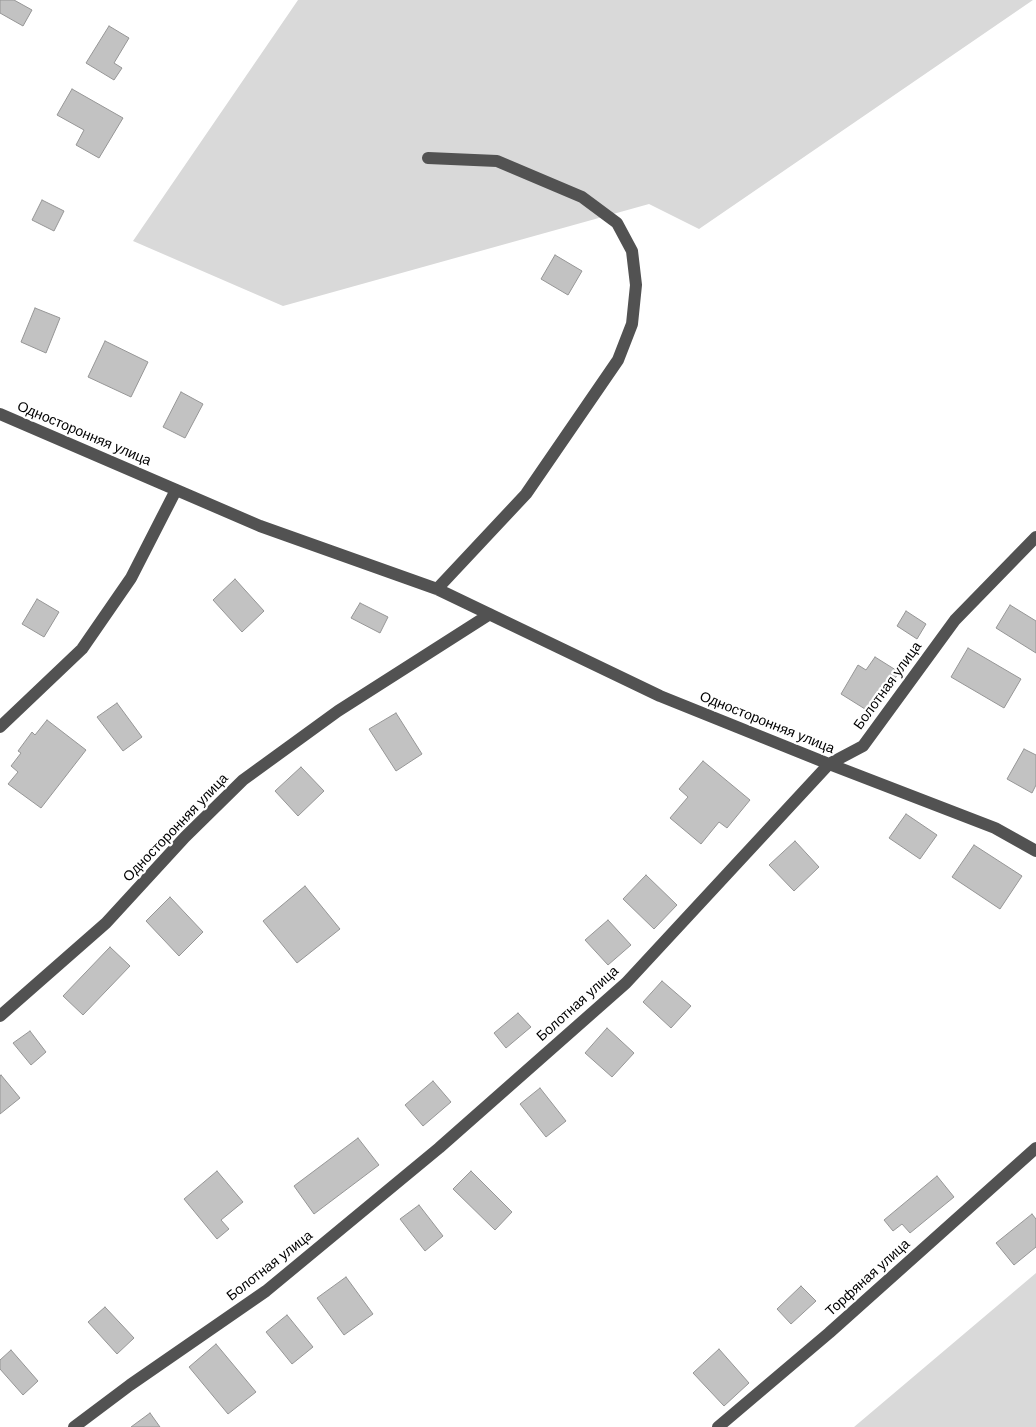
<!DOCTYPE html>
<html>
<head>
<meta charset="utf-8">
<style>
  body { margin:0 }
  canvas { display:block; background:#fff }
</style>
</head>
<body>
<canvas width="1036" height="1427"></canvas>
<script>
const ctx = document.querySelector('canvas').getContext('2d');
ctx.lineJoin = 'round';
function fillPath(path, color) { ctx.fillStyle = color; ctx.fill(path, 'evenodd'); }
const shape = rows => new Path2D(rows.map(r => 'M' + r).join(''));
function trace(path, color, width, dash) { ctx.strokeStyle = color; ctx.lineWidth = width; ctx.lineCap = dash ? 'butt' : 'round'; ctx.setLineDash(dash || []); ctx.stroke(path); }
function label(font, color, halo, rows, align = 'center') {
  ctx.font = font + ' Helvetica,sans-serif'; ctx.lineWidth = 4.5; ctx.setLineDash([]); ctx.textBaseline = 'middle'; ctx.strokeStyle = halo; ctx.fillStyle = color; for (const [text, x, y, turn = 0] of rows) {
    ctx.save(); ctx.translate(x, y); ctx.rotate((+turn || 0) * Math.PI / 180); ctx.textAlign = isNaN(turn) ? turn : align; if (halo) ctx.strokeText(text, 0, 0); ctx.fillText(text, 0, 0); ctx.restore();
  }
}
fillPath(shape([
  [298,0,1033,0,699,229,649,204,283,306,133,241],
  [1036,1273,1036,1427,854,1427]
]), '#d9d9d9');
const building = shape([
  [0,0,14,0,32,10,23,26,0,13,0,0],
  [109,26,129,38,114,63,122,68,114,80,86,63,109,26],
  [72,89,123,118,99,158,76,145,84,130,57,115,72,89],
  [42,200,64,211,54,231,32,220,42,200],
  [555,255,582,271,568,295,541,279,555,255],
  [35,308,60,318,46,353,21,342,35,308],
  [105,341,148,362,131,397,88,377,105,341],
  [181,392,203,404,185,438,163,427,181,392],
  [235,579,264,611,242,632,213,600,235,579],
  [37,599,59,612,44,637,22,624,37,599],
  [360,603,388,617,380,633,351,618,360,603],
  [1010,605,1036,621,1036,653,996,628,1010,605],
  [906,611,926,624,917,639,897,626,906,611],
  [968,648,1021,679,1004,708,951,677,968,648],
  [875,657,899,672,873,714,841,694,858,665,866,670,875,657],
  [117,703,142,737,123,751,97,717,117,703],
  [396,713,422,754,396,771,369,729,396,713],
  [47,720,86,750,41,808,8,784,18,772,11,766,21,753,18,751,32,732,35,735,47,720],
  [1024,749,1036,755,1036,785,1032,793,1007,779,1024,749],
  [703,761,750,800,727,828,719,822,701,844,670,818,688,797,679,789,703,761],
  [301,767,324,791,298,816,275,791,301,767],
  [906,814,937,835,920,859,889,838,906,814],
  [795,841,819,867,794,891,769,865,795,841],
  [974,845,1022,876,1000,909,952,877,974,845],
  [646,875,677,905,654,929,623,899,646,875],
  [305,886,340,929,297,963,263,921,305,886],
  [170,897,203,932,179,956,146,921,170,897],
  [608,920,631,945,608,965,585,940,608,920],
  [110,947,130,966,83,1015,63,996,110,947],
  [662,981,691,1006,671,1028,643,1002,662,981],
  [518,1013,531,1027,506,1048,494,1033,518,1013],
  [607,1028,634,1053,612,1077,585,1053,607,1028],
  [30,1031,46,1052,31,1065,13,1043,30,1031],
  [1,1075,20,1098,0,1114,0,1076,1,1075],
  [433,1081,451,1102,423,1126,405,1105,433,1081],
  [540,1088,566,1121,546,1137,520,1104,540,1088],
  [358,1138,379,1165,314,1214,294,1186,358,1138],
  [217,1171,243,1202,221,1220,229,1229,217,1239,184,1199,217,1171],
  [471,1171,512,1212,495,1230,453,1189,471,1171],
  [937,1176,954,1197,910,1233,902,1224,893,1231,884,1220,937,1176],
  [419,1205,443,1236,425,1251,400,1219,419,1205],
  [1032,1214,1036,1219,1036,1247,1014,1265,996,1243,1032,1214],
  [346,1277,373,1314,344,1335,317,1298,346,1277],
  [801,1286,816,1301,791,1324,777,1309,801,1286],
  [105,1307,134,1338,117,1354,88,1322,105,1307],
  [287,1315,313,1347,292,1364,266,1332,287,1315],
  [216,1344,256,1392,228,1414,189,1367,216,1344],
  [719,1349,749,1383,724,1406,693,1373,719,1349],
  [11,1350,38,1381,23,1395,0,1369,0,1360,11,1350],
  [150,1413,160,1427,131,1427,150,1413]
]);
fillPath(building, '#c2c2c2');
trace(building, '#969696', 1);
trace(shape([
  [428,158,497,161,582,197,617,223,632,251,636,285,632,324,618,360,526,494,437,589],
  [0,414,260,526,437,589,660,696,829,764,995,828,1036,851],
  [0,727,82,649,131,578,176,490],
  [0,1016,106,923,185,837,243,780,338,711,490,614],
  [74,1427,130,1385,266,1291,439,1148,626,983,829,764,863,746,955,620,1036,537],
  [718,1427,829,1333,1036,1148]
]), '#525252', 12);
label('14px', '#000', '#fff', [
  ["Односторонняя улица",84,434,23],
  ["Болотная улица",888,686,-54],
  ["Односторонняя улица",767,723,22],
  ["Односторонняя улица",176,828,-46],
  ["Болотная улица",578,1004,-42],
  ["Болотная улица",270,1266,-38],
  ["Торфяная улица",868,1278,-42]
]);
</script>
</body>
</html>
